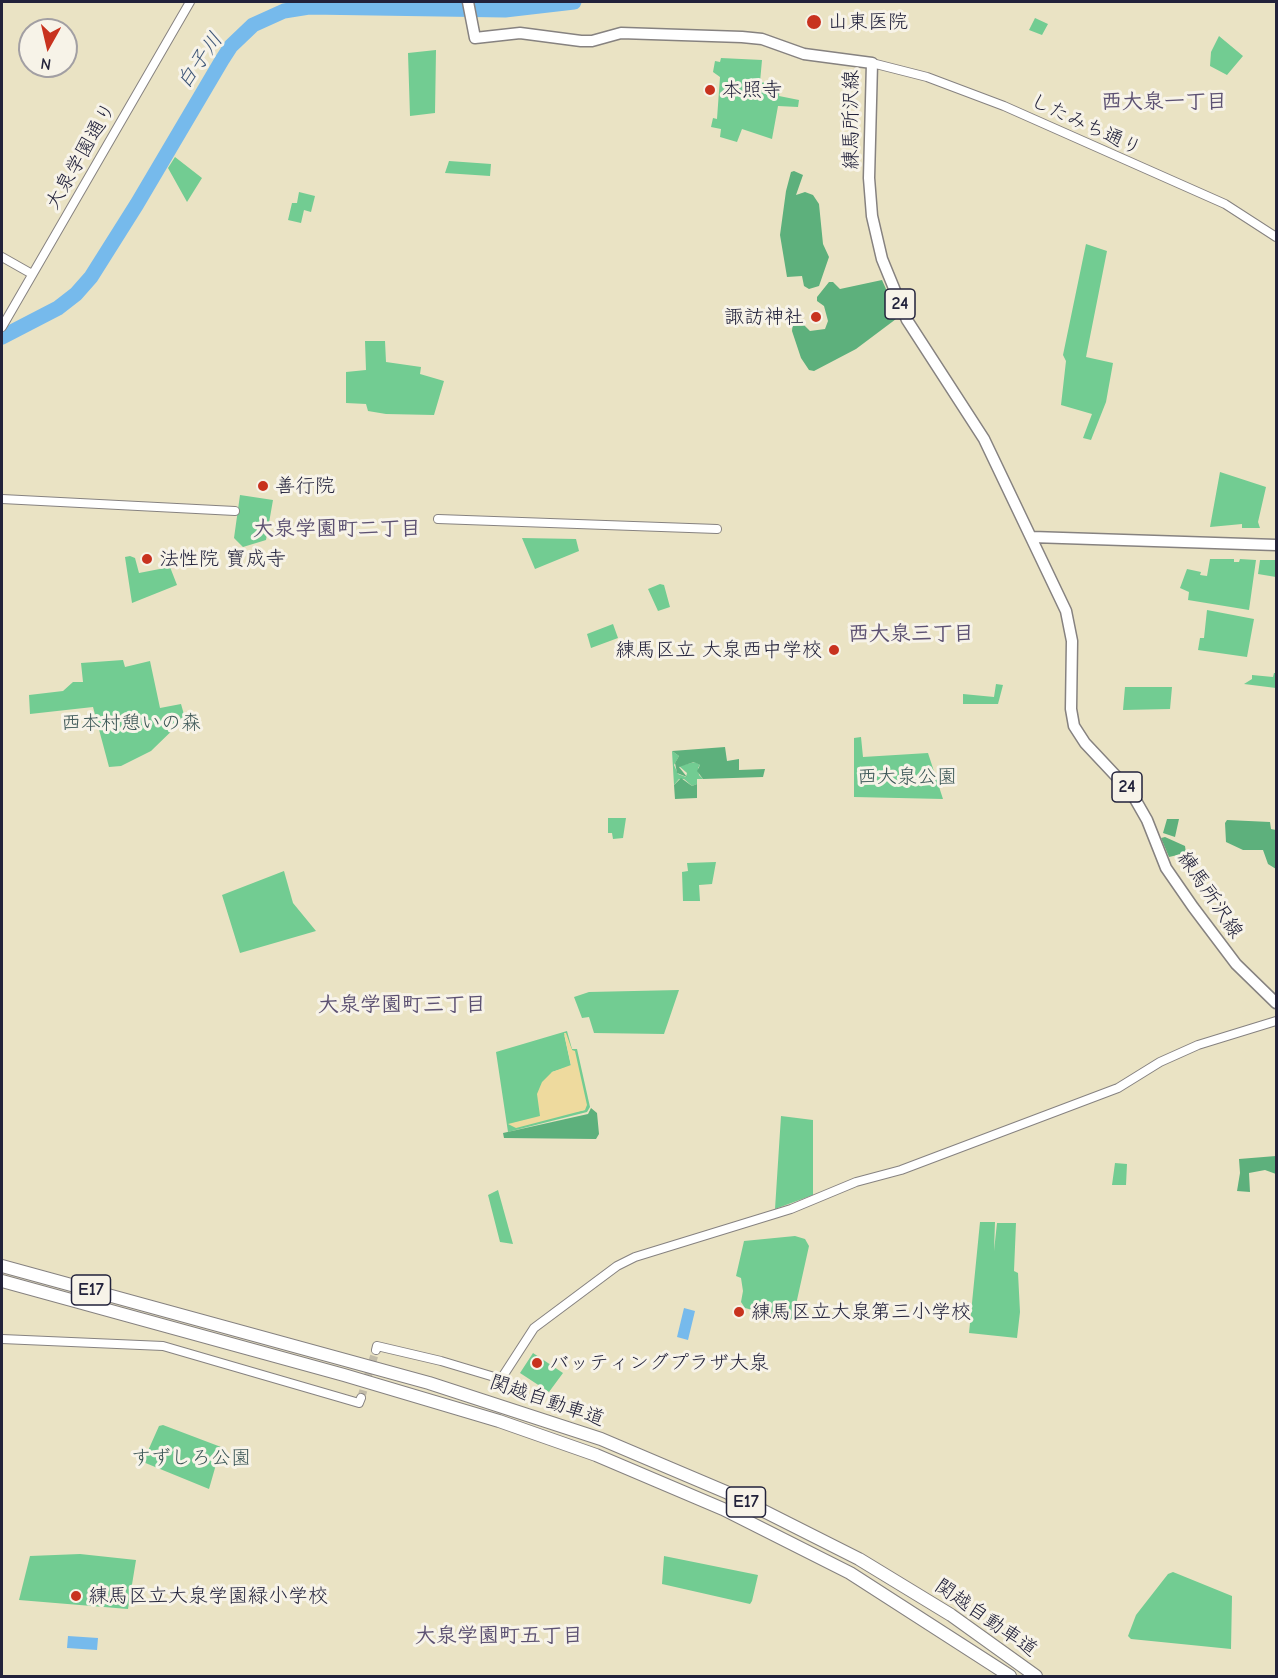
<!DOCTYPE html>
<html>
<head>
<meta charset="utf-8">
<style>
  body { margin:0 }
  #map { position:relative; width:1278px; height:1678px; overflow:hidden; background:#eae3c4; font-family:"Comic Neue",sans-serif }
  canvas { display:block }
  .frame { position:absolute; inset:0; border:3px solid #22223b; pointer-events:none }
  .north { position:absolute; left:18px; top:18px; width:60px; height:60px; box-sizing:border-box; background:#f7f3e8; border:2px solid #a29fa3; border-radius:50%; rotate:188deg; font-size:16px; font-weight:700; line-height:24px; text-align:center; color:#22223b }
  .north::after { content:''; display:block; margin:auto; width:21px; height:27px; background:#c8321e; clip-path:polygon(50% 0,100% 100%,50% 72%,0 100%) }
</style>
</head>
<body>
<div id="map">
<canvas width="1278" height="1678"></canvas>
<div class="frame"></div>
<div class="north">N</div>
</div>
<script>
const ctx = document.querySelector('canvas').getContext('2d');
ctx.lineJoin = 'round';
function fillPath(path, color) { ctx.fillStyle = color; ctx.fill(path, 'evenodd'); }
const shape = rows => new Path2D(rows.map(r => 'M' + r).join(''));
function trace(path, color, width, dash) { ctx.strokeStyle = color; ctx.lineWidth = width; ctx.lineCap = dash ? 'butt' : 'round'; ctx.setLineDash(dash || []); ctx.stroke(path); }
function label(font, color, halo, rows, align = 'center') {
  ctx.font = font + ' "Comic Neue","Klee One",sans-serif'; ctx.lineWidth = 6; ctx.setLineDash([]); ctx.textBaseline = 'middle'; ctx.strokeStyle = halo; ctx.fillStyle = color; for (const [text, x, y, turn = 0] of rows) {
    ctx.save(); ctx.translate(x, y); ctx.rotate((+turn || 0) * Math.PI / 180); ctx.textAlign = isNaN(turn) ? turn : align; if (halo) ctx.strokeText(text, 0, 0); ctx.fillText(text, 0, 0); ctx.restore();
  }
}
fillPath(shape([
  [1035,18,1048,24,1042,35,1029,30],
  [1219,36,1243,56,1227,75,1210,66,1211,52],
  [436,50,435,113,410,116,408,53],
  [721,58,762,60,760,82,780,85,779,96,799,100,798,107,778,106,772,139,742,129,737,142,720,137,721,129,711,127,713,118,717,119,720,77,713,72,715,61,720,62],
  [175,157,202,178,187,202,168,168],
  [449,161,491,164,490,176,445,173],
  [299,192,315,196,311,212,304,210,301,223,288,220,292,203,297,203],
  [1086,244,1107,251,1086,357,1113,363,1106,402,1091,440,1083,438,1092,414,1061,405,1066,361,1063,355],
  [365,341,385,341,386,362,421,367,420,374,444,381,434,415,386,414,368,411,366,404,346,403,346,372,366,370],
  [1220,472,1266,487,1258,522,1260,528,1242,528,1242,524,1210,527],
  [240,495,273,500,266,540,243,547,234,538],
  [522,538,576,539,579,551,535,569],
  [130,556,135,558,139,573,170,567,177,585,132,603,125,557],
  [1210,559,1234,559,1234,562,1239,562,1240,559,1256,560,1249,610,1188,600,1189,592,1180,588,1187,569,1201,572,1200,575,1207,576],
  [1260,560,1276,560,1276,577,1258,574],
  [660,584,664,585,670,607,658,611,648,589],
  [1207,610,1254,619,1247,657,1198,650,1200,638,1204,638],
  [613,624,618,638,591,648,587,634],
  [123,660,125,667,150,661,160,708,181,704,185,718,151,751,121,766,109,767,93,707,30,714,29,695,63,691,73,682,83,682,81,663],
  [1274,673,1276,673,1276,688,1244,684,1252,679,1252,675,1273,677],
  [996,684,1003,685,998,704,963,704,963,694,994,697],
  [1125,687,1172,687,1170,709,1123,710],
  [861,737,863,757,928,753,943,799,854,797,854,738],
  [672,751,679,756,674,765,678,774,686,777,687,773,679,766,695,762,700,765,698,768,699,775,703,779,697,779,697,784,692,786,684,779,679,779,674,785],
  [626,818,623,838,613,839,612,833,608,833,608,818],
  [716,862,712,884,699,885,700,901,683,901,682,872,688,871,687,863],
  [284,871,293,903,316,931,240,953,222,895],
  [679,990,664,1034,594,1033,589,1017,582,1018,574,997,589,992],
  [567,1031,572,1049,577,1049,590,1107,587,1112,508,1132,496,1052],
  [564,1034,572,1050,585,1110,510,1124,540,1117,552,1072,571,1066],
  [781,1116,813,1120,813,1195,775,1209],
  [1115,1163,1127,1164,1126,1185,1112,1185],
  [498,1190,513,1244,500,1242,488,1195],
  [980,1222,995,1222,994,1251,997,1223,1016,1223,1014,1271,1018,1273,1020,1312,1017,1338,969,1333],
  [795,1236,805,1239,809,1246,793,1318,790,1320,745,1308,741,1302,743,1291,741,1278,736,1276,744,1241],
  [533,1353,563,1373,549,1392,520,1373],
  [163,1425,221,1447,209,1489,143,1462,159,1426],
  [80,1554,136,1560,128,1609,19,1600,30,1556],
  [664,1556,758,1575,752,1601,750,1604,662,1584],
  [1173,1572,1232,1596,1231,1649,1131,1639,1128,1636,1136,1615,1168,1574]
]), '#72cc92');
fillPath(shape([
  [794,171,803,175,796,195,805,192,813,195,819,204,823,244,829,257,819,286,809,289,804,286,802,276,787,277,780,235,786,191,791,172],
  [882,280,897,314,896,319,856,349,814,371,809,370,801,358,792,331,793,321,801,322,810,331,825,329,828,321,824,306,817,301,817,297,829,282,833,282,840,289],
  [725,747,727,761,739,759,739,770,765,769,763,777,703,779,697,771,700,765,694,762,679,767,687,777,677,773,675,763,679,756,672,751],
  [681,778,692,786,697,784,697,798,675,799,674,785],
  [1167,819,1179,819,1175,837,1163,833],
  [1227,820,1270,822,1271,829,1276,830,1276,869,1268,864,1263,850,1243,850,1226,842,1225,823],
  [1165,837,1185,846,1186,853,1169,857,1161,838],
  [591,1108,597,1113,599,1134,596,1139,504,1138,503,1133,588,1114],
  [1276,1156,1276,1174,1265,1170,1249,1173,1250,1192,1237,1191,1240,1173,1239,1159]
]), '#5db07c');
fillPath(shape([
  [564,1033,566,1033,572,1050,575,1051,587,1105,585,1110,516,1128,508,1124,540,1116,537,1094,542,1082,552,1072,571,1065]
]), '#eeda9e');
fillPath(shape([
  [684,1308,695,1311,688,1340,677,1337],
  [68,1636,98,1638,97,1650,67,1648]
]), '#76baec');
trace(shape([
  [2,337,58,308,76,294,91,277,137,204,222,60,231,46,253,25,284,11,309,7,505,10,574,2]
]), '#76baec', 15);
trace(shape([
  [361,1398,376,1350]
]), '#c2bca9', 8, [8, 4]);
const tertiary = shape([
  [872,63,927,77,1004,106,1225,204,1276,237],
  [2,257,32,274],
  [2,327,190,2],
  [2,499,235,511],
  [438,519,717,529],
  [2,1339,163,1346,359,1403,361,1398],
  [376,1350,377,1346,441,1361,501,1379,534,1328,617,1266,635,1257,791,1209,856,1182,901,1170,1118,1088,1160,1062,1198,1045,1276,1021]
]);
const primary = shape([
  [468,2,475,38,520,33,581,41,592,41,621,33,742,37,762,39,804,54,872,63,869,178,872,216,882,259,907,320,984,439,1066,611,1072,641,1071,709,1074,726,1085,743,1131,792,1147,820,1166,868,1193,907,1236,964,1276,1003],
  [1032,537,1276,545]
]);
const motorway = shape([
  [2,1266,429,1383,601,1439,726,1492,859,1559,951,1615,1036,1676],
  [2,1281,344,1375,499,1421,596,1455,723,1509,850,1573,1010,1676]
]);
trace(tertiary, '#868280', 10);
trace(primary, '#868280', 13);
trace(motorway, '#868280', 14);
trace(tertiary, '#fff', 8);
trace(primary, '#fff', 10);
trace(motorway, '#fff', 12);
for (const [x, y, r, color] of [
  [814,22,8,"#c8321e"],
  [710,90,6,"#c8321e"],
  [816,317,6,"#c8321e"],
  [263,486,6,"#c8321e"],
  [147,559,6,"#c8321e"],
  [834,650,6,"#c8321e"],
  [739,1312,6,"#c8321e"],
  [537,1363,6,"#c8321e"],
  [76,1596,6,"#c8321e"]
]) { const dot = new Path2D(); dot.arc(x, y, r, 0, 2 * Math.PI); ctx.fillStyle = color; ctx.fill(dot); trace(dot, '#f7f3e8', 2); }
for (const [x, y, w] of [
  [900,304,30],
  [1127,787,30],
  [91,1290,39],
  [746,1502,39]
]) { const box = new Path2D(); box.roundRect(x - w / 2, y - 15, w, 30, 4.5); ctx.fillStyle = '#f7f3e8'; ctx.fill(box); trace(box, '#22223b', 1.5); }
label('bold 18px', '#22223b', null, [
  ["24",900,304],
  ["24",1127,787],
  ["E17",91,1290],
  ["E17",746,1502]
]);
label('20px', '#22223b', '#f7f3e8', [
  ["山東医院",828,22],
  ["本照寺",722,90],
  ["諏訪神社",804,317,"right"],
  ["善行院",275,486],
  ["法性院 寶成寺",159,559],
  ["練馬区立 大泉西中学校",822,650,"right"],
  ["練馬区立大泉第三小学校",751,1312],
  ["バッティングプラザ大泉",549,1363],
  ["練馬区立大泉学園緑小学校",88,1596]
], 'left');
label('20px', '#22223b', '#f7f3e8', [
  ["練馬所沢線",851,120,-90],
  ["したみち通り",1086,125,25],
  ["大泉学園通り",81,156,-60],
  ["練馬所沢線",1210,895,56],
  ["関越自動車道",547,1401,19],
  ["関越自動車道",986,1618,35]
]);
label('20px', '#3a5555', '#f7f3e8', [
  ["西本村憩いの森",131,723],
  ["西大泉公園",907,777],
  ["すずしろ公園",191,1458]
]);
label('italic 21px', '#3f5779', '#f7f3e8', [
  ["白子川",200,61,-55]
]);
label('bold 21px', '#5c5172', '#f7f3e8', [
  ["西大泉一丁目",1164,102],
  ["大泉学園町二丁目",337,529],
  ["西大泉三丁目",911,634],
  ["大泉学園町三丁目",402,1005],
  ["大泉学園町五丁目",499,1636]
]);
</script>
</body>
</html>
